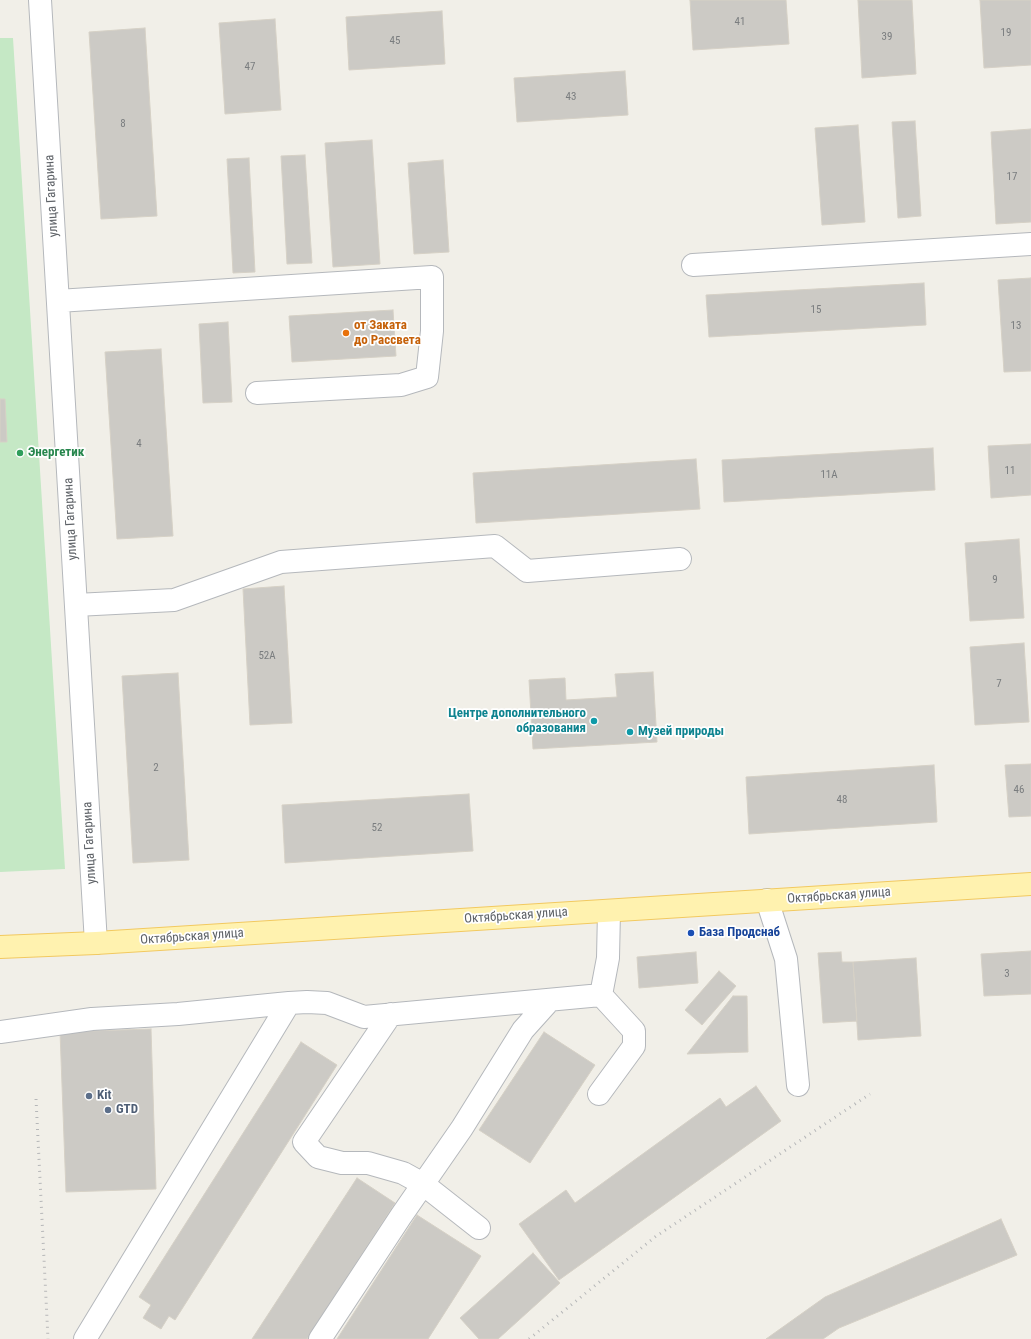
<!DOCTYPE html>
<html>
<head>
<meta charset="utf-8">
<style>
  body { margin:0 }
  canvas { display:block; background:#f1efe8 }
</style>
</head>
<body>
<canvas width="1031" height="1339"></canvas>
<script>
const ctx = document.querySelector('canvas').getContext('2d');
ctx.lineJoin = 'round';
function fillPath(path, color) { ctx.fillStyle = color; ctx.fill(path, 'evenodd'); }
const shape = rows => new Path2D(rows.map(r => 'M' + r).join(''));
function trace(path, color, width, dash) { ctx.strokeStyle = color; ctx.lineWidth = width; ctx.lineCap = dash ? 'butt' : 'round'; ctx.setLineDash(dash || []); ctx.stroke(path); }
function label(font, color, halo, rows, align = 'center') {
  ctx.font = font + ' "Roboto Condensed",sans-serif'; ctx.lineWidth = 3.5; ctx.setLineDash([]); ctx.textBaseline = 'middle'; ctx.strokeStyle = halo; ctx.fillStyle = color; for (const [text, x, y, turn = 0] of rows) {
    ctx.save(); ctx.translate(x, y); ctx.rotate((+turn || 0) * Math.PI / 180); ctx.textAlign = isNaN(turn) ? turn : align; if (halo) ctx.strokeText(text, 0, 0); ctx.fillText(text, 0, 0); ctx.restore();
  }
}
fillPath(shape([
  [0,38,13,38,65,869,0,872]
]), '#c5e8c5');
const building = shape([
  [690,0,786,0,789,44,693,50,690,0],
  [858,0,912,0,916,74,862,78,858,0],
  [980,0,1031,0,1031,65,984,68,980,0],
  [442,11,445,64,349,70,346,17,442,11],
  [275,19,281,110,225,114,219,23,275,19],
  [145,28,157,216,101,219,89,32,145,28],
  [625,71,628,115,517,122,514,78,625,71],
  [915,121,921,216,898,218,892,122,915,121],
  [858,125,865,222,822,225,815,128,858,125],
  [1031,129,1031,222,996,224,991,132,1031,129],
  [372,140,380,264,333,267,325,143,372,140],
  [305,155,312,263,287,264,281,156,305,155],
  [249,158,255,272,233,273,227,159,249,158],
  [443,160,449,252,414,254,408,163,443,160],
  [1031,278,1031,371,1004,372,998,280,1031,278],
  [924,283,926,325,709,337,706,295,924,283],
  [393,310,396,356,292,362,289,316,393,310],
  [228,322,232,402,203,403,199,324,228,322],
  [161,349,173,536,117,539,105,352,161,349],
  [0,399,5,399,7,442,0,442,0,399],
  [1031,444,1031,495,991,498,988,446,1031,444],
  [933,448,935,490,724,502,722,460,933,448],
  [696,459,700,509,476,523,473,473,696,459],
  [1019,539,1024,618,970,621,965,543,1019,539],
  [284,586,292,723,250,725,243,589,284,586],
  [1024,643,1029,722,975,725,970,647,1024,643],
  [653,672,657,742,533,749,529,680,565,678,566,700,617,697,615,674,653,672],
  [178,673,189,860,133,863,122,676,178,673],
  [1031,764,1031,816,1009,817,1005,765,1031,764],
  [934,765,937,822,749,834,746,777,934,765],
  [469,794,473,851,285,863,282,805,469,794],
  [1031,951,1031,994,984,996,981,954,1031,951],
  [696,952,698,983,639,988,637,957,696,952],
  [841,952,842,962,853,962,857,1021,823,1023,818,953,841,952],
  [916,958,921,1036,858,1040,853,962,916,958],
  [719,971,736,986,702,1025,685,1010,719,971],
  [733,996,747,996,748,1052,687,1054,733,996],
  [151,1029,156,1189,66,1192,60,1032,151,1029],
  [544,1032,595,1065,530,1163,479,1130,544,1032],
  [301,1042,337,1065,175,1320,169,1316,161,1329,143,1318,151,1305,139,1297,301,1042],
  [756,1086,781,1121,559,1280,519,1224,566,1190,575,1203,720,1098,726,1107,756,1086],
  [357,1178,395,1203,307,1339,252,1339,357,1178],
  [417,1215,481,1256,428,1339,337,1339,417,1215],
  [1001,1219,1017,1255,839,1328,823,1339,766,1339,825,1297,1001,1219],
  [533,1253,560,1283,498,1339,479,1339,460,1318,533,1253]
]);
fillPath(building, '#cccac5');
trace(building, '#d6d1c6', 1);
const minor = shape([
  [40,0,96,943],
  [693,265,1031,244],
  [58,301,432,277,432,331,427,377,401,385,257,393],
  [76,605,174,600,281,562,495,546,527,571,680,559],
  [767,900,786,959,798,1085],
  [391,1014,304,1142,318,1157,342,1163,368,1163,403,1173,423,1184,479,1228],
  [0,1032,92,1019,178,1014,289,1003],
  [599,1094,634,1046,634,1031,601,995],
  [85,1339,289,1003,307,1002,327,1003,364,1017,601,995,608,958,609,911],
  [320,1339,401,1216,462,1128,523,1030,550,1000]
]);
const major = shape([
  [0,947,96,943,1031,884]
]);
trace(minor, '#b5b8bc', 24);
trace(major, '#f2c960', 24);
trace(minor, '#fff', 22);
trace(major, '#fff2af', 22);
trace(shape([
  [36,1099,48,1339],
  [529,1339,655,1237,870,1094]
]), '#b6b7b8', 3, [1, 5]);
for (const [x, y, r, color] of [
  [346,333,4,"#e8710a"],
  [20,453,4,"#2e9e5b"],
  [594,721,4,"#0f9aa8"],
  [630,732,4,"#0f9aa8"],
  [691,933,4,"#1a4fb4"],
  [89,1096,4,"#5c6f8a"],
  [108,1110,4,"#5c6f8a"]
]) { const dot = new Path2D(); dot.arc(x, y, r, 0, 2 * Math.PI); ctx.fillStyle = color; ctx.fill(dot); trace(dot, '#fff', 1.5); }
label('11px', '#7a7d7f', null, [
  ["41",740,22],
  ["19",1006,33],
  ["39",887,37],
  ["45",395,41],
  ["47",250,67],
  ["43",571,97],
  ["8",123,124],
  ["17",1012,177],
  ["15",816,310],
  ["13",1016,326],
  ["4",139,444],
  ["11",1010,471],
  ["11А",829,475],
  ["9",995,580],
  ["52А",267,656],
  ["7",999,684],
  ["2",156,768],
  ["46",1019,790],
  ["48",842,800],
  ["52",377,828],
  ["3",1007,974]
]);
label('13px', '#5f6368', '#fff', [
  ["улица Гагарина",52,196,-93],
  ["улица Гагарина",71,519,-93],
  ["улица Гагарина",90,843,-93],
  ["Октябрьская улица",839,896,-4],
  ["Октябрьская улица",516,916,-4],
  ["Октябрьская улица",192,937,-4]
]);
label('bold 13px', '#c56008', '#fff', [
  ["от Заката",354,326],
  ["до Рассвета",354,341]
], 'left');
label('bold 13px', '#27864d', '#fff', [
  ["Энергетик",28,453]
], 'left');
label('bold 13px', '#0d838f', '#fff', [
  ["Центре дополнительного",586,714],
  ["образования",586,729],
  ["Музей природы",638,732,"left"]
], 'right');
label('bold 13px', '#164399', '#fff', [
  ["База Продснаб",699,933]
], 'left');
label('bold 13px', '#4e5e75', '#fff', [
  ["Kit",97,1096],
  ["GTD",116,1110]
], 'left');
</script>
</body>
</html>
